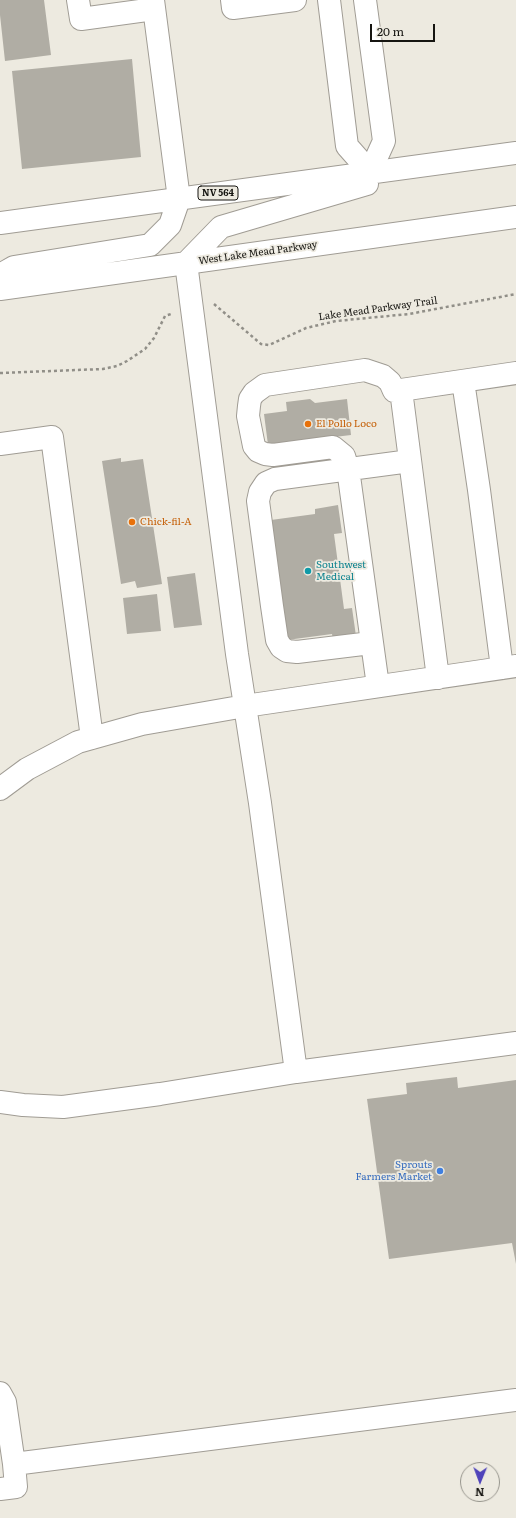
<!DOCTYPE html>
<html>
<head>
<meta charset="utf-8">
<style>
  body { margin:0 }
  #map { position:relative; width:516px; height:1518px; overflow:hidden; background:#edeae0; font-family:Literata,serif }
  canvas { display:block }
  .north { position:absolute; left:460px; top:1462px; width:40px; height:40px; box-sizing:border-box; background:#edeae0; border:1px solid #97958d; border-radius:50%; rotate:181deg; font-size:11px; font-weight:700; line-height:16px; text-align:center; color:#161511 }
  .north::after { content:''; display:block; margin:auto; width:14px; height:18px; background:#4f43ba; clip-path:polygon(50% 0,100% 100%,50% 72%,0 100%) }
  .scale { position:absolute; left:370px; top:24px; width:65px; height:18px; box-sizing:border-box; border:2px solid #161511; border-top:0; padding-left:5px; font-size:12px; line-height:14px; white-space:nowrap; color:#161511; -webkit-text-stroke:3px #edeae0; paint-order:stroke }
</style>
</head>
<body>
<div id="map">
<canvas width="516" height="1518"></canvas>
<div class="north">N</div>
<div class="scale">20 m</div>
</div>
<script>
const ctx = document.querySelector('canvas').getContext('2d');
ctx.lineJoin = 'round';
function fillPath(path, color) { ctx.fillStyle = color; ctx.fill(path, 'evenodd'); }
const shape = rows => new Path2D(rows.map(r => 'M' + r).join(''));
function trace(path, color, width, dash) { ctx.strokeStyle = color; ctx.lineWidth = width; ctx.lineCap = dash ? 'butt' : 'round'; ctx.setLineDash(dash || []); ctx.stroke(path); }
function label(font, color, halo, rows, align = 'center') {
  ctx.font = font + ' Literata,serif'; ctx.lineWidth = 3.5; ctx.setLineDash([]); ctx.textBaseline = 'middle'; ctx.strokeStyle = halo; ctx.fillStyle = color; for (const [text, x, y, turn = 0] of rows) {
    ctx.save(); ctx.translate(x, y); ctx.rotate((+turn || 0) * Math.PI / 180); ctx.textAlign = isNaN(turn) ? turn : align; if (halo) ctx.strokeText(text, 0, 0); ctx.fillText(text, 0, 0); ctx.restore();
  }
}
fillPath(shape([
  [0,0,44,0,51,55,5,61,0,15],
  [132,59,141,157,22,169,12,71],
  [310,399,315,403,347,399,351,435,268,445,264,414,287,411,286,402],
  [121,458,121,462,143,459,162,584,137,588,135,581,121,584,102,461],
  [338,505,342,533,334,534,344,609,352,608,356,636,333,640,332,634,287,640,271,520,315,514,315,509],
  [195,573,202,625,174,628,167,577],
  [157,594,161,631,127,634,123,598],
  [457,1077,458,1088,516,1080,516,1264,512,1243,389,1259,367,1099,407,1094,406,1083]
]), '#b0ada4');
const minor = shape([
  [78,0,81,19,154,9],
  [153,0,179,199],
  [232,0,233,8,295,0],
  [329,0,347,146,370,172,384,141,365,0],
  [186,263,237,654,260,803,296,1072],
  [463,381,479,490,502,668],
  [0,444,52,437,92,738],
  [371,643,297,652,287,651,281,647,277,640,272,606,258,501,260,492,266,483,275,479,410,461],
  [438,678,401,390,516,373],
  [378,686,348,469,344,456,333,447,273,455,265,454,258,451,254,446,248,416,249,406,250,399,254,393,265,385,365,370,383,376,390,382,394,391,401,390],
  [0,789,27,769,78,742,142,724,245,706,516,666],
  [0,1102,23,1105,63,1107,160,1094,296,1072,516,1043],
  [0,1393,5,1402,14,1464],
  [0,1489,16,1487,14,1464,516,1400]
]);
const major = shape([
  [0,223,516,153],
  [186,263,221,227,367,184],
  [0,275,14,267,150,245,170,225,179,199],
  [0,289,516,217]
]);
trace(minor, '#a09c94', 24);
trace(major, '#a09c94', 24);
trace(shape([
  [214,304,261,344,269,345,306,328,336,321,409,314,516,294],
  [0,373,103,369,117,366,127,361,145,349,154,338,165,316,171,314]
]), '#918f88', 2.5, [3, 3]);
trace(minor, '#fff', 22);
trace(major, '#fff', 22);
for (const [x, y, r, color] of [
  [308,424,4,"#e8710a"],
  [132,522,4,"#e8710a"],
  [308,571,4,"#0f9aa8"],
  [440,1171,4,"#3f7fe0"]
]) { const dot = new Path2D(); dot.arc(x, y, r, 0, 2 * Math.PI); ctx.fillStyle = color; ctx.fill(dot); trace(dot, '#edeae0', 1.5); }
for (const [x, y, w] of [
  [218,193,40]
]) { const box = new Path2D(); box.roundRect(x - w / 2, y - 7, w, 14, 3); ctx.fillStyle = '#edeae0'; ctx.fill(box); trace(box, '#161511', 1); }
label('bold 9px', '#161511', null, [
  ["NV 564",218,193]
]);
label('10px', '#161511', '#edeae0', [
  ["West Lake Mead Parkway",258,253,-8],
  ["Lake Mead Parkway Trail",378,309,-8]
]);
label('10px', '#c56008', '#edeae0', [
  ["El Pollo Loco",316,424],
  ["Chick-fil-A",140,522]
], 'left');
label('10px', '#0d838f', '#edeae0', [
  ["Southwest",316,565],
  ["Medical",316,577]
], 'left');
label('10px', '#366cbe', '#edeae0', [
  ["Sprouts",432,1165],
  ["Farmers Market",432,1177]
], 'right');
</script>
</body>
</html>
